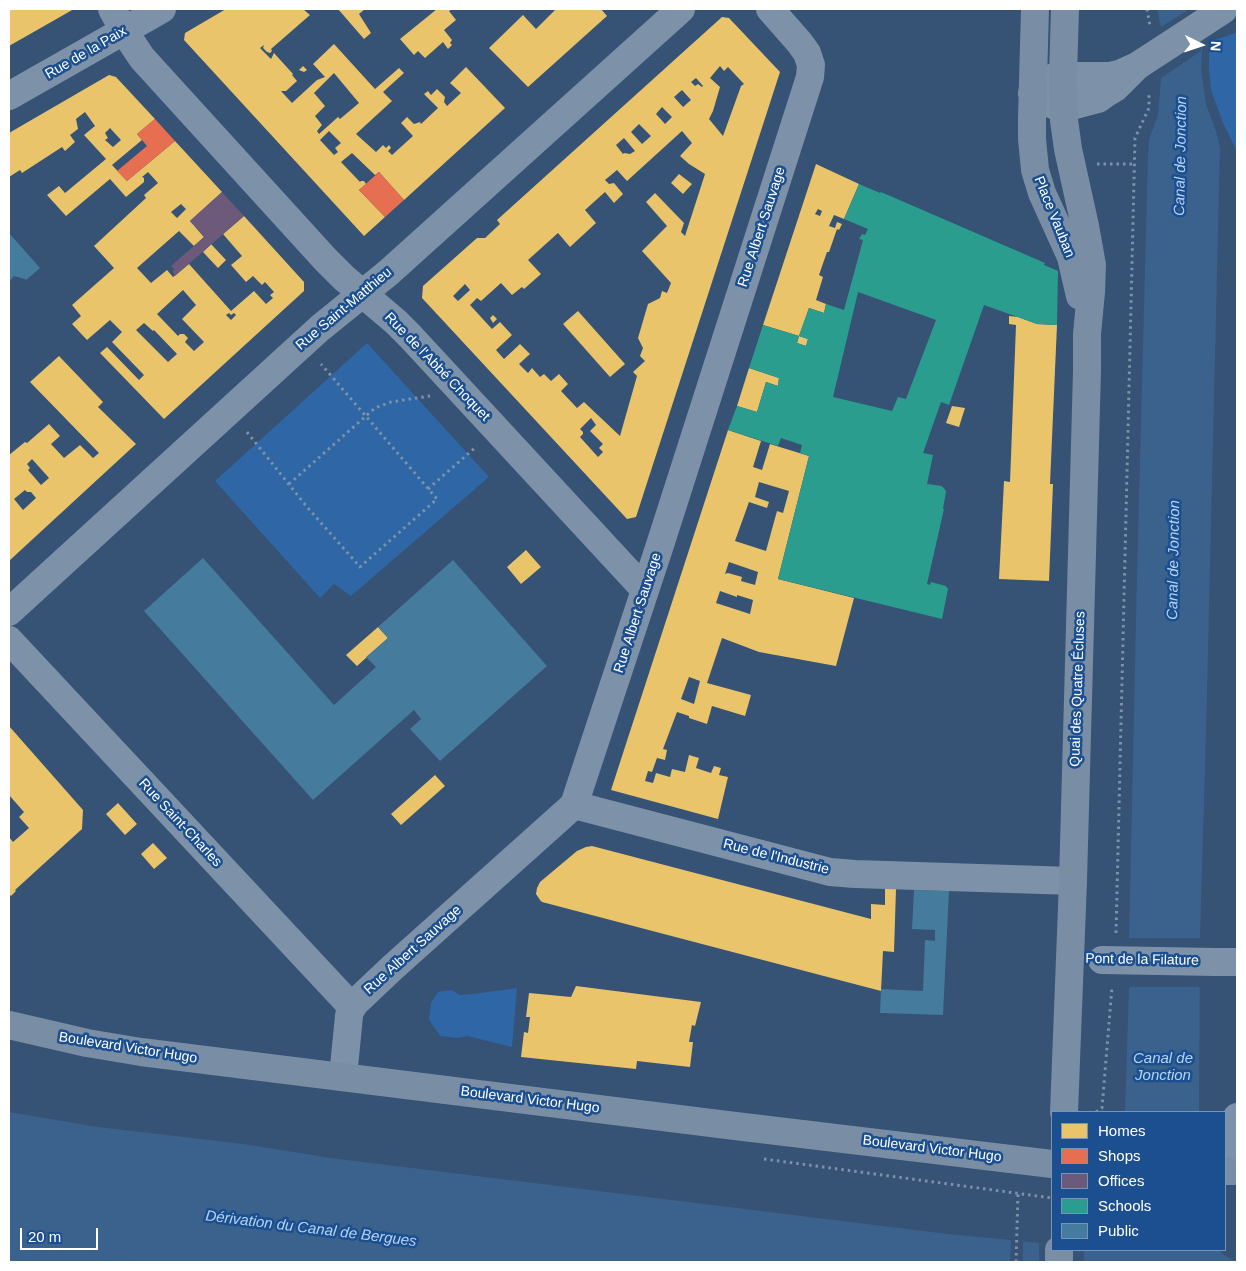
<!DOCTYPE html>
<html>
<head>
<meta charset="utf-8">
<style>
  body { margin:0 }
  #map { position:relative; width:1246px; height:1271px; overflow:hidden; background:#365274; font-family:Helvetica,sans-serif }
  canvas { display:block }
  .frame { position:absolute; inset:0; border:10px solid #fff; pointer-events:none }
  .legend { position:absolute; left:1051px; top:1111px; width:175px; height:140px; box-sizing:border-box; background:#1b4f8f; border:1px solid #7695bc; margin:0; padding:6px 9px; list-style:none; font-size:15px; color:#fff }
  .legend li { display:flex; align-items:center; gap:10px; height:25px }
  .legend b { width:25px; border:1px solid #7695bc }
  .north { position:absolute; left:1176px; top:20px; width:50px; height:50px; -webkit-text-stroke:4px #1b4f8f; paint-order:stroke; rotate:94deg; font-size:14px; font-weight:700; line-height:20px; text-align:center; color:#fff }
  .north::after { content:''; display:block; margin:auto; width:18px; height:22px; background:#fff; clip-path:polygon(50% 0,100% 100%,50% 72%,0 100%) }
  .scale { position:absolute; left:20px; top:1228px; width:78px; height:22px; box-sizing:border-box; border:2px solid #fff; border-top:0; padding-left:6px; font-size:15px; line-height:18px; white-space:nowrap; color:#fff; -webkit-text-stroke:4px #1b4f8f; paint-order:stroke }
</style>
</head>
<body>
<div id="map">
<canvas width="1246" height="1271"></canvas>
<div class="frame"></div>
<ul class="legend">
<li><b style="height:14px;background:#e9c46a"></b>Homes</li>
<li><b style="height:14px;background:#e76f51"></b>Shops</li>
<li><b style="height:14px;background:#6d597a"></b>Offices</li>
<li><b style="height:14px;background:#2a9d8f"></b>Schools</li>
<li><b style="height:14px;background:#457b9d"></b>Public</li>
</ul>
<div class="north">N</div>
<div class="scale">20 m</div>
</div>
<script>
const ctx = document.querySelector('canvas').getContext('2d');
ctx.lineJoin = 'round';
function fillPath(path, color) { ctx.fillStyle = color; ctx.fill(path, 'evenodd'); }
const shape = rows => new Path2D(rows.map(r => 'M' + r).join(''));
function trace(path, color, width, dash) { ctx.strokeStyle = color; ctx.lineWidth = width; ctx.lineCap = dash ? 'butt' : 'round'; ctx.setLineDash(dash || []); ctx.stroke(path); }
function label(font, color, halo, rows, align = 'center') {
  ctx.font = font + ' Helvetica,sans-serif'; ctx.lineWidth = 5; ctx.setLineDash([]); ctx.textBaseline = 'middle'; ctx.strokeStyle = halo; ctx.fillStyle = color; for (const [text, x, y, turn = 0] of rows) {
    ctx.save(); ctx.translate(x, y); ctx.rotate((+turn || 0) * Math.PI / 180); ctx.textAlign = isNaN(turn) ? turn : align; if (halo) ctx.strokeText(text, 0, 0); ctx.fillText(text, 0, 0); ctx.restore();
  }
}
fillPath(shape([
  [1235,33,1237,33,1237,152,1223,123,1211,90,1209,69,1209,48,1215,40],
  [367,343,489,477,351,596,334,584,320,598,215,481],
  [517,988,512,1047,467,1036,457,1038,440,1036,429,1020,431,1003,438,992,451,990,460,995,473,994]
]), '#2f66a5');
fillPath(shape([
  [1157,9,1205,9,1201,69,1206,104,1216,131,1220,148,1206,734,1200,938,1199,1112,1125,1112,1129,987,1129,938,1137,575,1148,153,1149,139,1158,115,1161,78,1161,27],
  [9,1112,98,1127,244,1144,331,1158,948,1234,1052,1244,1052,1250,1219,1250,1224,1255,1237,1262,9,1262]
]), '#3b618d');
fillPath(shape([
  [1190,9,1205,9,1201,51,1161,78,1161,27],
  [1129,938,1200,938,1200,987,1129,987],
  [1011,1240,1023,1241,1023,1262,1010,1262],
  [1039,1243,1052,1244,1052,1250,1084,1250,1084,1262,1039,1262]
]), '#365274');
fillPath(shape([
  [9,9,74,9,9,46],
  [226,9,303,9,310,15,271,49,272,51,270,53,267,52,263,48,264,45,260,48,271,59,274,53,293,74,292,75,297,81,286,91,281,91,292,103,317,80,325,77,313,64,334,44,375,89,399,68,404,73,383,92,392,101,356,134,376,152,383,145,386,148,389,145,391,148,388,151,392,155,413,136,401,123,407,117,414,124,420,122,421,124,438,108,424,94,428,91,431,95,437,89,445,97,444,102,447,106,461,93,450,83,466,67,505,108,404,200,379,172,375,175,352,153,341,162,360,182,361,181,364,181,366,184,359,190,385,217,364,236,184,40,185,33],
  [334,73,359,103,340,119,338,117,319,134,317,131,322,125,315,116,325,106,314,93],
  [329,131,341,143,335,148,338,152,334,155,320,140],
  [338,9,365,9,359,14,371,33,364,39],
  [437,9,452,9,449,11,456,20,444,30,452,40,450,43,452,45,448,49,443,42,425,58,418,51,414,55,400,39],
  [556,9,601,9,607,16,528,87,489,48,523,15,536,29],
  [722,17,729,18,780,72,636,517,627,519,422,298,423,286,477,238,485,238,500,224,497,220],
  [720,66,724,71,728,67,744,84,741,86,723,136,709,119,713,111,720,87,710,78],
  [696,78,703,86,702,87,698,84,695,86,691,82],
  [682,90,691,100,683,107,674,97],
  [662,107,672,117,665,124,656,114],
  [639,124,651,136,642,144,631,132],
  [682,131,692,143,680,156,689,164,705,174,685,236,681,232,684,223,655,193,646,202,667,226,642,251,671,283,667,293,662,291,660,298,648,304,638,338,643,348,640,356,645,361,633,372,637,376,620,436,584,402,577,408,561,391,568,384,559,374,551,381,544,374,540,377,532,368,528,373,519,364,530,354,520,344,504,359,496,350,512,335,500,322,492,329,470,305,477,298,481,301,501,283,512,295,522,287,524,289,541,274,528,260,558,233,570,247,596,223,585,210,605,192,614,203,623,194,614,183,609,184,605,180,617,170,627,181],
  [624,138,635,151,630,154,624,153,623,154,616,145],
  [465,284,470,290,458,301,453,296],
  [591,418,596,425,590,431,603,444,599,448,603,452,598,457,580,437,583,434,583,432,580,429],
  [303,66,307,70,304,72,299,70],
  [109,75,116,77,155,119,137,134,142,140,112,165,127,181,175,141,222,192,190,221,204,237,194,246,179,231,137,268,151,283,167,270,173,277,189,264,231,311,254,291,266,304,273,298,270,295,274,292,265,282,262,285,253,276,246,282,231,265,242,256,223,234,244,216,304,282,304,291,164,419,100,353,107,347,139,380,144,375,112,342,122,332,110,320,87,340,72,324,81,316,72,305,114,268,94,246,146,198,144,195,158,183,148,172,142,177,144,178,144,182,126,197,110,179,66,216,47,195,59,186,65,193,106,159,84,135,95,126,85,112,76,119,78,129,70,135,75,142,65,151,62,147,22,173,20,170,9,177,9,133],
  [110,128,121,140,113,147,105,140,108,138,105,133],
  [181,204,186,209,177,218,171,212],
  [183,290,196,305,182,319,204,342,194,351,185,342,188,338,184,334,180,334,178,336,157,314],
  [229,313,231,315,234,313,236,315,231,320,226,315],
  [144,323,153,331,154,330,177,354,168,362,136,330],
  [816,164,859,184,844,219,834,215,829,226,835,228,837,222,842,224,839,230,837,229,829,252,827,252,819,275,823,277,816,300,826,304,824,313,809,308,799,336,808,339,806,346,797,343,799,336,763,325],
  [818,209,822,211,820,216,815,214],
  [679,174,692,184,683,194,671,183],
  [211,244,226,260,218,268,203,252],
  [578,311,625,364,610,377,563,324],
  [493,315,497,319,493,323,490,318],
  [1009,316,1018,317,1037,324,1057,325,1050,484,1053,484,1049,581,999,579,1004,481,1010,482,1016,325,1009,324],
  [59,356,103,402,98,407,136,444,9,561,9,455,25,442,27,443,49,424,60,436,51,444,64,458,80,445,93,458,99,453,30,382],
  [32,459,49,478,41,485,28,470,30,468,27,464],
  [25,490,27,492,31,492,36,498,23,510,14,499],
  [749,368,779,378,778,386,766,382,757,412,737,406],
  [952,406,965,408,959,427,946,423],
  [728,430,761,441,753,467,762,470,770,444,809,456,778,579,854,598,836,666,759,652,722,638,707,683,751,695,745,716,712,706,707,724,689,718,689,716,677,712,663,749,667,750,665,760,657,758,652,772,648,771,645,781,653,783,656,773,670,777,672,769,685,772,689,755,699,758,696,768,711,773,714,766,721,768,719,775,728,777,718,819,611,790],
  [759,482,789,491,783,513,777,511,766,551,735,541,749,502,767,508,769,502,755,497],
  [729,562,758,572,755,585,741,581,742,577,728,573,725,574],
  [720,591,737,597,737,595,753,600,750,614,716,603],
  [689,677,700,681,694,704,681,699],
  [526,550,541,567,521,584,507,567],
  [378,627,388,638,357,666,346,655],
  [9,726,83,810,82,829,15,890,16,891,11,896,9,894,9,837,13,842,29,828,19,817,24,812,9,795],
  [435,775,445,786,401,825,391,814],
  [118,803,137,824,125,835,106,814],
  [153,843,167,858,154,869,141,854],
  [592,846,871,919,871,904,885,905,885,888,896,889,894,952,883,951,881,991,542,902,540,900,536,894,537,888,540,882,577,851,586,847],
  [576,986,701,1002,695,1026,692,1025,689,1042,693,1042,690,1067,637,1061,636,1069,521,1057,524,1032,528,1033,530,1017,526,1017,529,993,571,997]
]), '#e9c46a');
fillPath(shape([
  [155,119,175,141,127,181,117,171,147,146,137,134],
  [379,172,404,200,385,217,359,190]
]), '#e76f51');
fillPath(shape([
  [222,192,244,216,175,276,173,272,174,269,171,266,204,237,190,221]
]), '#6d597a');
fillPath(shape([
  [859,184,880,193,881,192,1045,263,1044,265,1058,271,1057,325,1037,324,984,305,949,405,941,402,923,453,933,455,927,484,942,486,946,491,943,509,944,509,927,584,930,585,931,582,946,586,948,589,942,619,778,579,809,456,800,453,802,445,781,438,778,446,728,430,737,406,757,412,766,382,778,386,779,378,749,368,763,325,799,336,797,343,806,346,808,339,799,336,809,308,824,313,826,304,844,310,863,240,859,239,862,234,865,235,868,229,844,219],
  [858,292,936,320,906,399,898,397,892,411,833,397]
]), '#2a9d8f');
fillPath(shape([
  [9,233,40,268,26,280,25,279,14,276,9,282],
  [203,558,334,705,376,667,366,657,388,638,378,627,453,560,547,666,440,761,410,729,421,719,414,710,313,800,144,611],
  [914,890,949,891,943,1015,880,1013,881,989,923,991,925,940,935,941,935,930,912,929]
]), '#457b9d');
trace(shape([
  [1147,9,1150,26],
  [1097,164,1135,164],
  [247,432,307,507,360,567,437,499,321,364],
  [289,484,375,408,391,402,430,396],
  [428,489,477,446],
  [1116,933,1135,138,1149,108,1149,92],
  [1096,1112,1102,1108,1112,987],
  [764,1159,1052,1198],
  [1016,1262,1018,1194]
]), '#7d92a8', 3, [2.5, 4]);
trace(shape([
  [112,9,124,31,142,58,325,259,344,278,396,322,410,336,645,590],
  [1137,66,1115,88,1105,94,1098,99,1079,104,1070,106,1056,106,1044,101,1032,93,1041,83,1054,77,1063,76,1110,76,1119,74,1137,66],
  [9,96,162,9],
  [9,612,320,328,388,273,681,9],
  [9,640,352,1007],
  [574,805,830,872,855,874,1073,881],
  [1215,962,1237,962],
  [343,1077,349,1016,350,1011,355,1003,392,968,574,805,660,545,810,77,811,65,807,53,799,42,770,9],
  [1235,1171,1237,1117]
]), '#7d92a8', 28);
trace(shape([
  [1035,9,1032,118,1032,139,1035,170,1042,193,1071,257,1080,296],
  [9,1025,87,1043,141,1052,727,1125,1052,1164],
  [1064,1112,1073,881,1087,371,1087,334,1091,292,1092,265,1085,226,1068,149,1064,120,1063,76,1065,9],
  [1225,1171,1237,1171],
  [1059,1262,1059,1250]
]), '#798da4', 28);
trace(shape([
  [1137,66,1223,10],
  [1102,960,1215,962]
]), '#7d92a8', 28);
label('14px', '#fff', '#1b4f8f', [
  ["Rue de la Paix",86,53,-30],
  ["Place Vauban",1054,217,68],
  ["Rue Albert Sauvage",762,227,-72],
  ["Rue Saint-Matthieu",344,309,-40],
  ["Rue de l'Abbé Choquet",437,367,46],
  ["Rue Albert Sauvage",638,613,-72],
  ["Quai des Quatre Écluses",1078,689,-88],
  ["Rue Saint-Charles",180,823,47],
  ["Rue de l'Industrie",776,857,14],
  ["Rue Albert Sauvage",413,950,-42],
  ["Pont de la Filature",1142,960,1],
  ["Boulevard Victor Hugo",128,1048,9],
  ["Boulevard Victor Hugo",530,1100,7],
  ["Boulevard Victor Hugo",932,1149,7]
]);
label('italic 15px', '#b5d3f5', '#1b4f8f', [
  ["Canal de Jonction",1181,156,-89],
  ["Canal de Jonction",1174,560,-89],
  ["Canal de",1163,1059],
  ["Jonction",1163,1076],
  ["Dérivation du Canal de Bergues",311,1229,7]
]);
</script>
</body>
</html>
